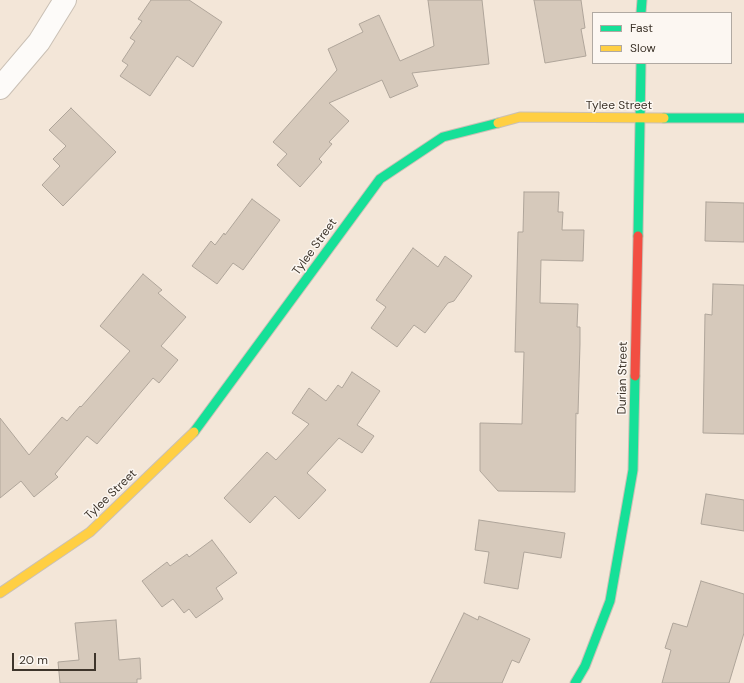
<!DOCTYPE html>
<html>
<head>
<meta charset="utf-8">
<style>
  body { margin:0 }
  #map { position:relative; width:744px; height:683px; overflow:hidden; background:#f3e6d8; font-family:"DM Sans",sans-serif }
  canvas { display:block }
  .legend { position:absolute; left:592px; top:12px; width:140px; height:52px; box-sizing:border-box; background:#fcf7f2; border:1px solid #b0a9a2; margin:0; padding:5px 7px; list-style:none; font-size:12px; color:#3e352b }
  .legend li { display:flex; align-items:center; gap:8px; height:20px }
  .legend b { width:20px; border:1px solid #b0a9a2 }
  .scale { position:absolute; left:12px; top:653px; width:84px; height:18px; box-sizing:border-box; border:2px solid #3e352b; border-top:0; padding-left:5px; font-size:12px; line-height:14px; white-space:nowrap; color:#3e352b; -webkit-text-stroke:3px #fcf7f2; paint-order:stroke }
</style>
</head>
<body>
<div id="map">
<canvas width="744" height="683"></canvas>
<ul class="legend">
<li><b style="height:5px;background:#16e098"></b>Fast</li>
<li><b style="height:5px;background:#ffcf43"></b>Slow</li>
</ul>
<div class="scale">20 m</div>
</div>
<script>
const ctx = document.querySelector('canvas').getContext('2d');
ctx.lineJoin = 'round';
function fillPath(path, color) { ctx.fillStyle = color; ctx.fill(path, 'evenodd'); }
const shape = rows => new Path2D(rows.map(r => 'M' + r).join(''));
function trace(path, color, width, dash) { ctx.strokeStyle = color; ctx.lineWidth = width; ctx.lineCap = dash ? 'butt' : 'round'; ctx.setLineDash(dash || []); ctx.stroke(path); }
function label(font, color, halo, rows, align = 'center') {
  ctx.font = font + ' "DM Sans",sans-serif'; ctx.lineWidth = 3; ctx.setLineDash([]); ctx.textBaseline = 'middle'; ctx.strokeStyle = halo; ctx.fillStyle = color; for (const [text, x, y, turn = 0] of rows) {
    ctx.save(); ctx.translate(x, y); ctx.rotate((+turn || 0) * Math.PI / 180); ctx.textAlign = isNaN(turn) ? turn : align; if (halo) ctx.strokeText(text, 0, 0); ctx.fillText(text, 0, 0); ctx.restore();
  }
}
const building = shape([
  [151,0,189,0,222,22,193,67,177,56,150,96,120,76,128,65,122,61,135,41,130,38,142,21,138,19,151,0],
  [428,0,482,0,489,64,412,73,418,86,390,98,382,80,329,103,349,121,329,142,332,144,319,159,322,162,300,187,277,165,287,154,273,142,337,70,328,49,363,32,359,24,379,15,400,61,434,46,428,0],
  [534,0,581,0,585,28,581,29,586,56,545,63,534,0],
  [71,108,116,152,63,206,42,185,60,166,53,159,66,146,49,130,71,108],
  [524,192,559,192,558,212,563,212,562,230,584,230,583,261,541,260,540,303,578,304,577,327,580,327,580,344,578,414,576,413,575,492,498,491,480,471,480,423,522,424,524,352,515,352,518,232,523,232,524,192],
  [252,199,280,220,243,270,233,263,217,284,192,266,211,241,215,245,224,233,225,235,252,199],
  [706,202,744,203,744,242,705,241,706,202],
  [413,248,438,267,445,256,472,276,454,301,448,303,425,333,414,325,397,347,371,328,386,307,376,300,413,248],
  [143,274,162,290,158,293,186,317,161,346,178,360,159,383,153,378,97,444,87,436,55,474,58,477,34,497,21,481,0,498,0,418,29,455,62,417,67,421,80,406,81,407,130,351,100,326,143,274],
  [713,284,744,285,744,434,703,433,705,314,712,315,713,284],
  [352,372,380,391,357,425,374,436,362,453,339,438,307,473,326,490,299,519,275,496,250,523,224,498,267,452,276,460,309,424,292,413,309,388,326,401,338,385,342,388,352,372],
  [706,494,744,500,744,531,701,524,706,494],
  [479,520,565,533,561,558,524,552,518,589,484,583,489,552,475,550,479,520],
  [212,540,237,573,216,588,223,599,196,618,189,609,184,613,173,599,162,607,142,581,167,562,170,566,187,554,189,557,212,540],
  [701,581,744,594,744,633,729,683,662,683,671,650,665,648,673,623,687,627,701,581],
  [464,613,478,620,479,616,530,639,519,663,512,660,502,683,430,683,464,613],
  [116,620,119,660,140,658,141,679,137,679,137,683,60,683,58,662,79,660,75,623,116,620]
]);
fillPath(building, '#d6c9bb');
trace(building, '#afa59a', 1);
const street = shape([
  [0,88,39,42,65,0]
]);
const fast = shape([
  [641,13,642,0],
  [664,118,744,118],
  [638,236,641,63],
  [194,432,380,179,443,137,498,123],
  [575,683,585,666,610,601,633,470,635,376]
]);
const slow = shape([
  [498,123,520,117,664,118],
  [0,593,90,532,194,432]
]);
const jam = shape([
  [635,376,638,236]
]);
trace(street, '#cac0b5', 24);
trace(fast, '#cac0b5', 11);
trace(slow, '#cac0b5', 11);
trace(jam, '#cac0b5', 11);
trace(street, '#fdfbf9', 22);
trace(fast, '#16e098', 9);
trace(slow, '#ffcf43', 9);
trace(jam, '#f24e42', 9);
label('12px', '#3e352b', '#fcf7f2', [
  ["Tylee Street",619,106],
  ["Tylee Street",315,247,-54],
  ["Durian Street",623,378,-89],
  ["Tylee Street",111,495,-44]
]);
</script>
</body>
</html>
